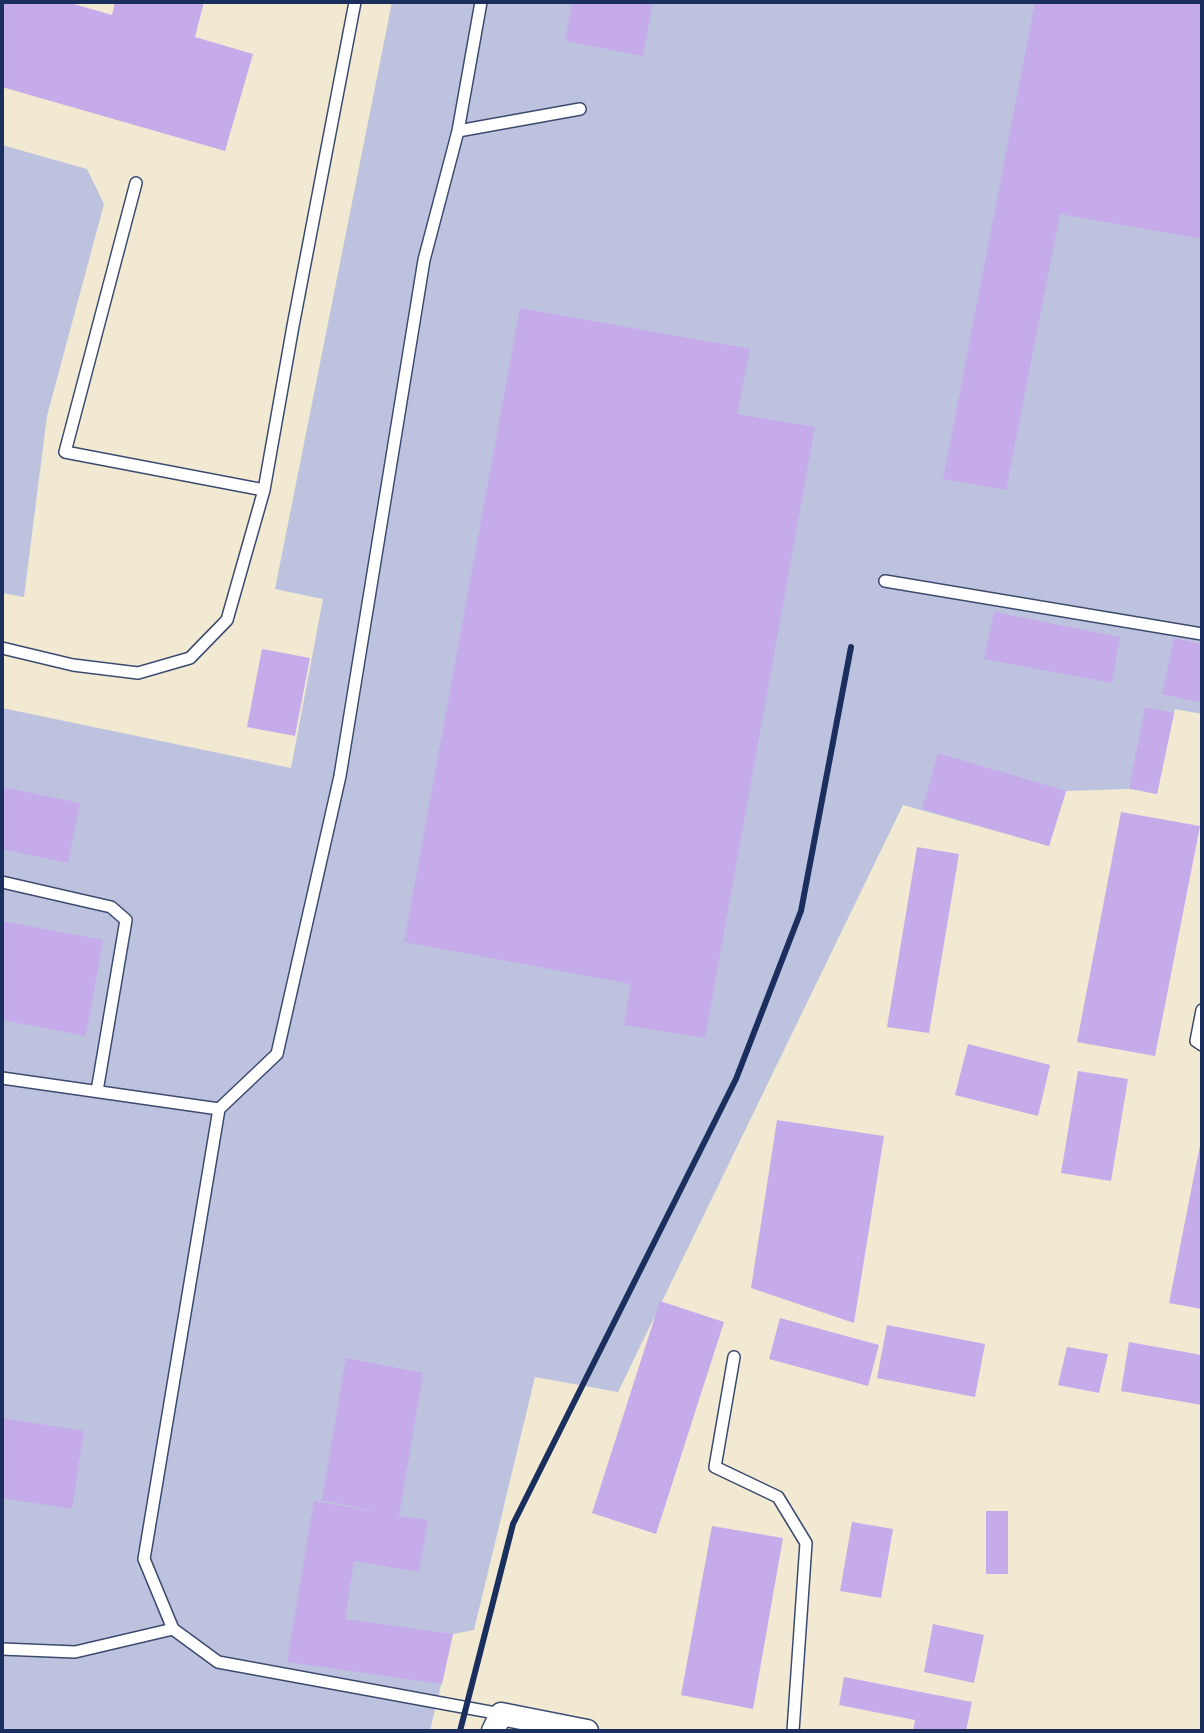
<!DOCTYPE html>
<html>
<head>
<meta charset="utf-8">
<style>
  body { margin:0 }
  #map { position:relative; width:1204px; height:1733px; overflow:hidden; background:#f1e9d1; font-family:Vollkorn,serif }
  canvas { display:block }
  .frame { position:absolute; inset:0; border:4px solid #1b2f5e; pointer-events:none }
</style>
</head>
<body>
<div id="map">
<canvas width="1204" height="1733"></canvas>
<div class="frame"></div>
</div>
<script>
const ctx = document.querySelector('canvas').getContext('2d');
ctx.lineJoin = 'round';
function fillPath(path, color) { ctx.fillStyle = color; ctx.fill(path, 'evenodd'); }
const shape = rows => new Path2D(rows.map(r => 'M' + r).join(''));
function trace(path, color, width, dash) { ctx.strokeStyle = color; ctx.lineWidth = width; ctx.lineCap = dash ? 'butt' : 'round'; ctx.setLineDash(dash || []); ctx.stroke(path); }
fillPath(shape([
  [392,2,1202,2,1202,714,1175,709,1157,794,1129,789,1066,791,1049,846,903,805,618,1392,535,1377,474,1630,453,1634,430,1731,2,1731,2,708,291,768,323,599,275,589],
  [2,145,87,169,104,204,47,416,24,597,2,593]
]), '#bdc3de');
fillPath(shape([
  [2,2,67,2,112,15,115,2,204,2,195,37,253,54,225,151,2,87],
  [572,2,653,2,643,56,565,41],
  [1035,2,1202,2,1202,239,1060,214,1006,490,943,479],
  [520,308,750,349,737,414,815,427,705,1038,624,1025,631,984,404,942],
  [994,612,1120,637,1112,683,984,659],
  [1174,638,1202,644,1202,703,1162,694],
  [262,649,310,658,295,736,247,727],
  [1145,707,1174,713,1157,794,1129,788],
  [938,753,1066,791,1049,846,922,809],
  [2,787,80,803,68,863,2,849],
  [1121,812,1200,826,1155,1056,1077,1042],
  [917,847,959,854,929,1033,887,1027],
  [2,921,103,940,86,1036,2,1020],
  [968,1044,1050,1065,1038,1116,955,1095],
  [1078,1071,1128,1079,1111,1181,1061,1173],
  [777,1120,884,1136,854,1323,751,1288],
  [1201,1140,1202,1140,1202,1309,1169,1303],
  [660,1301,724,1322,656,1534,592,1513],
  [780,1318,879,1345,868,1386,769,1359],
  [887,1325,985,1344,975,1397,877,1378],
  [1129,1342,1202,1355,1202,1405,1121,1391],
  [1067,1347,1108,1354,1099,1393,1058,1385],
  [346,1358,423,1373,399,1516,428,1520,419,1572,354,1561,345,1619,453,1634,442,1684,287,1662,314,1501,383,1513,322,1500],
  [2,1418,84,1431,72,1509,2,1498],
  [986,1511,1008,1511,1008,1574,986,1574],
  [852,1522,893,1529,881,1598,840,1591],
  [712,1526,783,1538,753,1709,681,1695],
  [933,1624,984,1635,974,1683,924,1672],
  [844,1677,972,1702,966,1731,913,1731,915,1720,839,1705]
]), '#c6abeb');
const lane = shape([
  [458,131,481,2],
  [136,183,65,452,264,490],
  [885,581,1202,634],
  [2,648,73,665,138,673,190,658,227,620,264,490,293,326,355,2],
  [2,882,111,907,126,920,97,1091],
  [1202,1010,1196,1041,1202,1045],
  [2,1078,219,1109],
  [734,1357,715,1467,778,1497,806,1543,793,1731],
  [2,1649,75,1652,173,1629],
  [501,1714,218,1662,173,1629,144,1559,219,1109,277,1054,340,776,424,260,458,131,580,109]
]);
const street = shape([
  [493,1731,501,1714,587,1731]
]);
trace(lane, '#3b4b6f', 14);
trace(street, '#3b4b6f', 25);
trace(lane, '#fff', 11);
trace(street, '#fff', 22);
trace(shape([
  [460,1731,513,1524,736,1079,801,911,851,647]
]), '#1b2f5e', 6);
</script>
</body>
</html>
